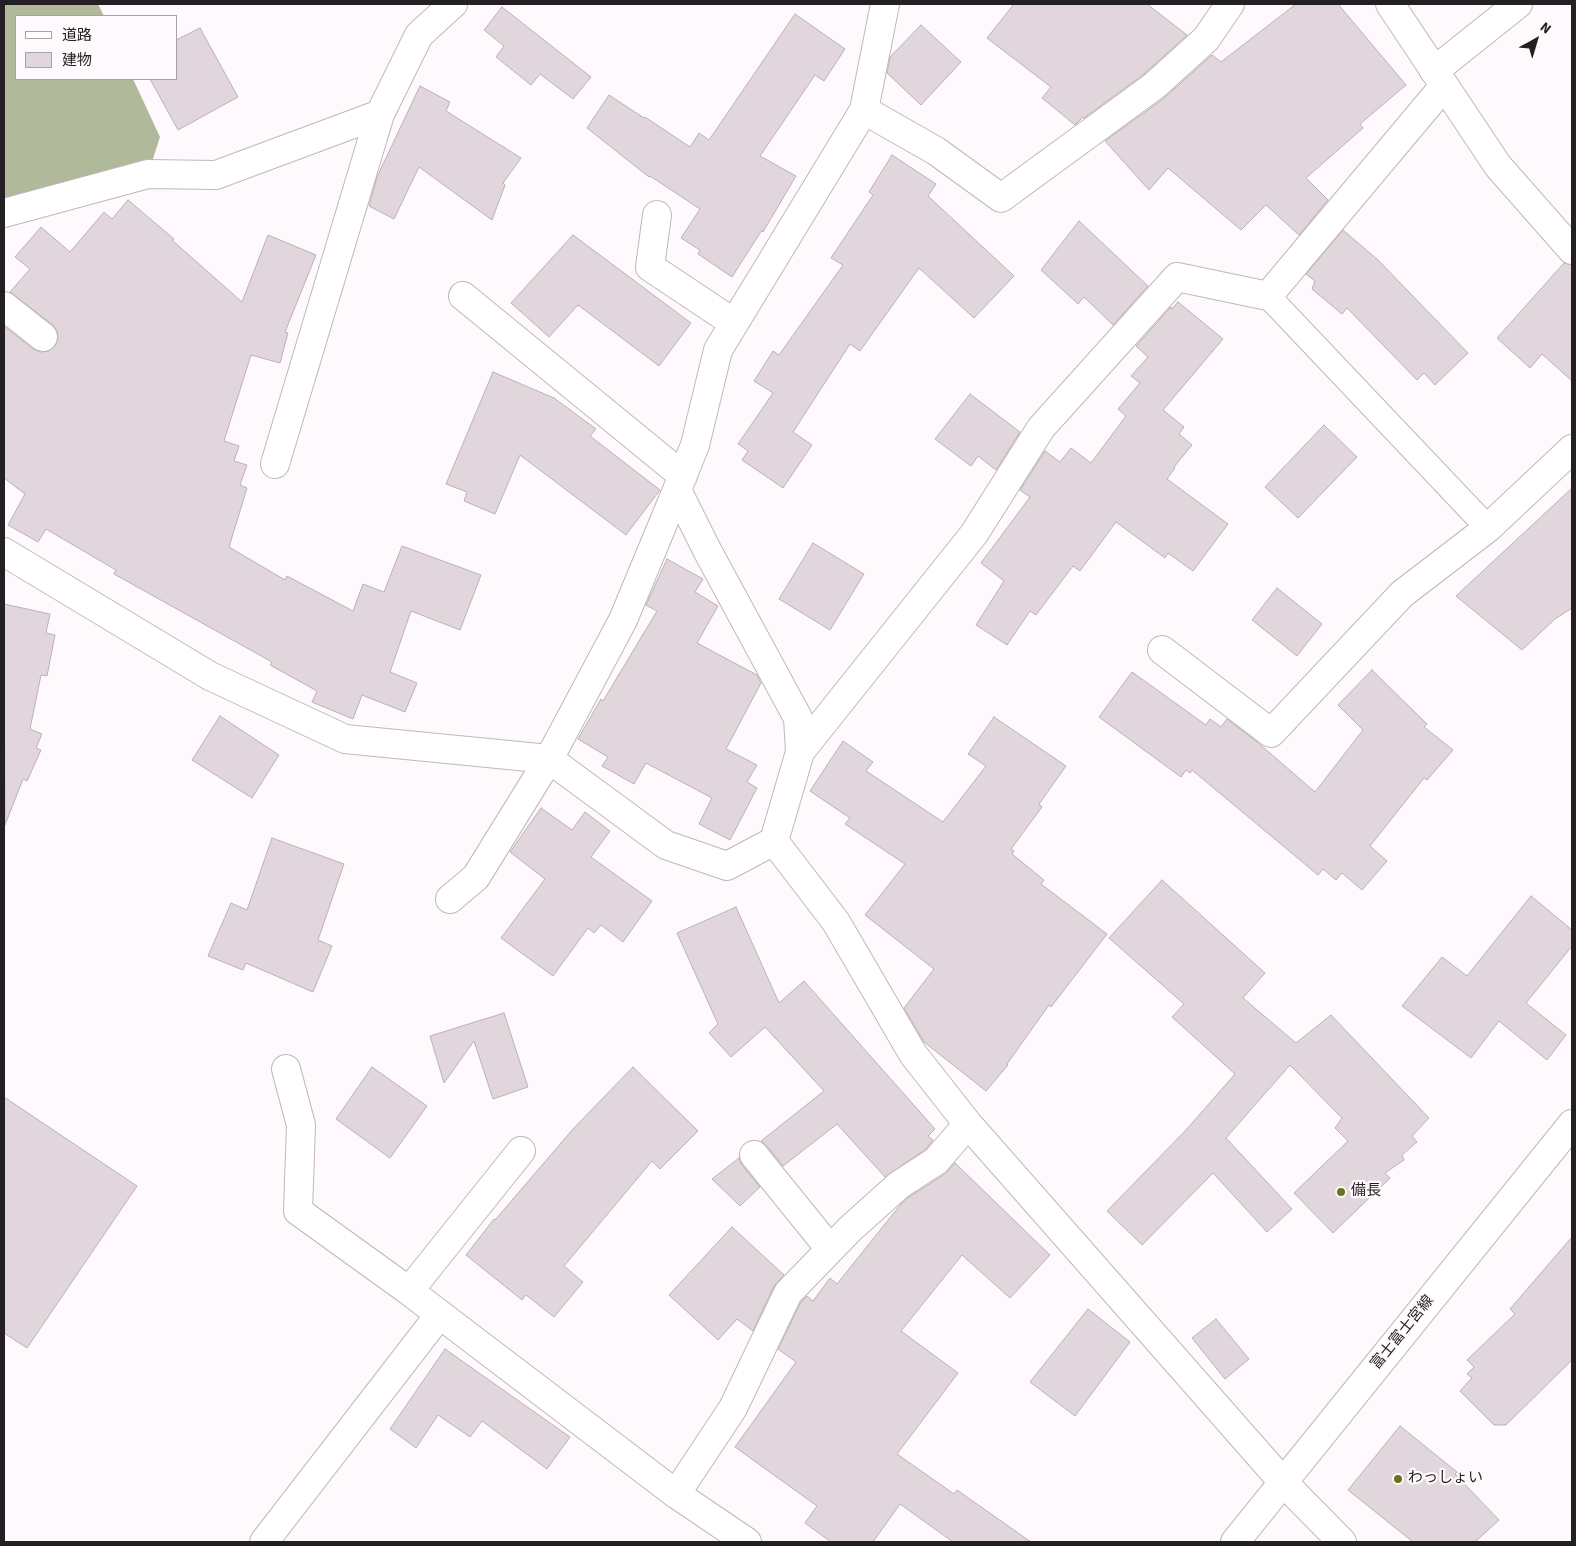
<!DOCTYPE html>
<html>
<head>
<meta charset="utf-8">
<style>
  body { margin:0 }
  #map { position:relative; width:1576px; height:1546px; overflow:hidden; background:#fef9fc; font-family:"Source Sans 3","Noto Sans JP",sans-serif }
  canvas { display:block }
  .frame { position:absolute; inset:0; border:5px solid #241f22; pointer-events:none }
  .legend { position:absolute; left:15px; top:15px; width:162px; height:65px; box-sizing:border-box; background:#fef9fc; border:1px solid #a7a2a5; margin:0; padding:6px 9px; list-style:none; font-size:15px; color:#241f22 }
  .legend li { display:flex; align-items:center; gap:10px; height:25px }
  .legend b { width:25px; border:1px solid #a7a2a5 }
  .north { position:absolute; left:1511px; top:15px; width:50px; height:50px; -webkit-text-stroke:4px #fef9fc; paint-order:stroke; rotate:39deg; font-size:14px; font-weight:700; line-height:20px; text-align:center; color:#241f22 }
  .north::after { content:''; display:block; margin:auto; width:18px; height:22px; background:#241f22; clip-path:polygon(50% 0,100% 100%,50% 72%,0 100%) }
</style>
</head>
<body>
<div id="map">
<canvas width="1576" height="1546"></canvas>
<div class="frame"></div>
<ul class="legend">
<li><b style="height:6px;background:#fff"></b>道路</li>
<li><b style="height:14px;background:#e2d6dd"></b>建物</li>
</ul>
<div class="north">N</div>
</div>
<script>
const ctx = document.querySelector('canvas').getContext('2d');
ctx.lineJoin = 'round';
function fillPath(path, color) { ctx.fillStyle = color; ctx.fill(path, 'evenodd'); }
const shape = rows => new Path2D(rows.map(r => 'M' + r).join(''));
function trace(path, color, width, dash) { ctx.strokeStyle = color; ctx.lineWidth = width; ctx.lineCap = dash ? 'butt' : 'round'; ctx.setLineDash(dash || []); ctx.stroke(path); }
function label(font, color, halo, rows, align = 'center') {
  ctx.font = font + ' "Source Sans 3","Noto Sans JP",sans-serif'; ctx.lineWidth = 4.5; ctx.setLineDash([]); ctx.textBaseline = 'middle'; ctx.strokeStyle = halo; ctx.fillStyle = color; for (const [text, x, y, turn = 0] of rows) {
    ctx.save(); ctx.translate(x, y); ctx.rotate((+turn || 0) * Math.PI / 180); ctx.textAlign = isNaN(turn) ? turn : align; if (halo) ctx.strokeText(text, 0, 0); ctx.fillText(text, 0, 0); ctx.restore();
  }
}
fillPath(shape([
  [4,4,98,4,104,16,16,16,16,79,133,79,160,137,148,174,4,214]
]), '#b1b99b');
const building = shape([
  [1014,4,1147,4,1187,35,1144,74,1084,118,1083,117,1075,125,1042,98,1051,87,987,38,1014,4],
  [1296,4,1338,4,1406,85,1360,124,1363,128,1306,178,1328,200,1299,235,1266,205,1241,230,1168,168,1149,190,1105,141,1163,99,1212,55,1221,62,1296,4],
  [502,7,591,77,573,99,540,74,531,85,496,57,504,46,484,30,502,7],
  [795,14,845,49,824,81,815,75,760,156,796,176,763,232,762,230,732,277,698,254,700,250,681,238,700,209,650,176,649,177,587,128,609,95,644,118,645,117,690,147,699,133,709,140,795,14],
  [921,25,961,62,921,105,887,73,890,57,921,25],
  [200,28,238,97,178,130,150,79,176,79,176,40,200,28],
  [420,86,450,102,446,111,521,158,503,183,505,185,492,220,419,167,394,219,369,206,377,177,420,86],
  [892,155,936,184,928,196,1014,276,974,318,919,268,860,351,850,344,793,432,812,445,783,488,742,460,748,451,738,444,773,393,754,381,773,351,779,355,843,265,831,258,873,195,869,192,892,155],
  [128,200,174,239,172,240,242,302,268,235,316,255,285,332,288,333,280,363,251,355,224,441,239,446,234,461,247,465,240,485,247,488,229,547,285,580,287,576,353,611,363,584,384,592,402,546,481,575,460,630,411,611,390,672,417,683,405,712,362,695,353,719,312,702,317,691,270,665,272,662,114,574,116,570,46,529,38,542,8,525,25,494,4,478,4,326,33,349,40,352,49,351,55,346,58,339,57,331,53,325,10,292,30,269,15,257,41,227,70,252,104,212,112,219,128,200],
  [1079,221,1148,286,1113,325,1084,297,1078,304,1041,270,1079,221],
  [1343,230,1378,260,1468,353,1435,385,1424,373,1417,380,1347,308,1342,314,1312,289,1315,281,1306,274,1343,230],
  [573,235,691,323,659,366,578,305,549,337,511,303,573,235],
  [1564,263,1572,265,1572,381,1542,354,1530,368,1497,338,1564,263],
  [1178,302,1223,339,1163,410,1184,427,1179,434,1192,445,1174,467,1175,468,1167,479,1228,524,1193,571,1168,553,1165,558,1116,522,1080,571,1073,566,1036,615,1030,611,1007,645,976,625,1004,581,981,563,1030,497,1020,490,1045,451,1060,462,1071,448,1091,463,1126,416,1118,409,1140,383,1131,376,1148,357,1136,346,1171,307,1172,309,1178,302],
  [493,372,554,398,596,429,590,436,660,490,626,535,520,455,495,514,464,501,467,492,446,484,493,372],
  [970,394,1020,432,996,470,978,456,971,466,935,439,970,394],
  [1324,425,1357,457,1298,518,1265,487,1324,425],
  [1572,488,1572,608,1555,619,1522,650,1456,596,1572,488],
  [813,543,864,574,830,630,779,599,813,543],
  [667,559,703,579,695,592,718,606,697,643,757,675,761,683,726,749,757,765,747,782,757,788,730,840,699,824,712,798,646,763,634,784,602,766,608,757,578,739,601,699,603,701,657,611,646,605,667,559],
  [1277,588,1322,624,1297,656,1252,620,1277,588],
  [4,604,50,614,46,633,55,635,47,676,41,675,30,729,42,734,36,748,41,750,27,781,23,779,5,825,4,604],
  [1372,670,1427,724,1424,727,1453,750,1427,780,1424,778,1370,846,1387,861,1362,890,1342,873,1336,880,1323,869,1318,875,1192,770,1190,773,1186,770,1181,777,1099,717,1132,672,1206,725,1210,719,1221,727,1227,719,1256,741,1315,792,1363,730,1338,705,1372,670],
  [220,716,279,755,252,798,192,760,220,716],
  [994,717,1066,766,1039,804,1042,807,1011,849,1014,851,1012,854,1044,880,1041,884,1107,934,1051,1007,1049,1005,1007,1064,1008,1065,986,1091,924,1042,904,1008,934,969,865,915,905,864,845,824,850,818,810,791,843,741,873,762,866,771,943,822,986,766,968,754,994,717],
  [541,808,572,830,585,812,610,831,591,857,652,901,623,942,601,925,594,933,588,928,553,976,501,938,545,879,510,852,541,808],
  [272,838,344,864,318,940,332,946,313,992,246,963,243,970,208,956,231,903,247,910,272,838],
  [1162,880,1265,973,1243,998,1296,1043,1331,1015,1429,1118,1412,1136,1417,1142,1402,1155,1404,1160,1385,1173,1390,1178,1333,1233,1294,1193,1348,1141,1335,1128,1342,1118,1290,1065,1226,1138,1292,1209,1267,1232,1213,1173,1142,1245,1107,1211,1186,1130,1235,1074,1172,1017,1184,1004,1109,938,1162,880],
  [1531,896,1572,930,1572,946,1526,1003,1566,1035,1547,1060,1499,1021,1471,1058,1402,1006,1442,957,1467,976,1531,896],
  [736,907,779,1003,804,981,935,1129,928,1136,933,1140,926,1149,885,1177,837,1124,783,1166,766,1145,761,1141,824,1091,765,1027,731,1057,709,1033,718,1024,677,933,736,907],
  [504,1013,528,1087,493,1099,474,1041,444,1083,430,1036,504,1013],
  [372,1067,427,1106,390,1158,336,1119,372,1067],
  [633,1067,698,1131,660,1169,652,1161,564,1266,583,1282,554,1317,526,1295,522,1300,466,1255,494,1219,495,1220,573,1129,633,1067],
  [4,1097,137,1186,27,1348,4,1333,4,1097],
  [739,1158,742,1165,760,1187,740,1206,712,1179,739,1158],
  [955,1163,1050,1255,1010,1298,962,1255,901,1331,958,1373,897,1454,954,1494,957,1490,1031,1542,953,1542,900,1504,873,1542,831,1542,805,1523,817,1506,735,1447,796,1362,778,1349,801,1302,807,1296,813,1301,830,1278,837,1284,901,1204,909,1197,945,1174,955,1163],
  [732,1227,784,1275,774,1286,753,1331,737,1319,718,1340,669,1295,732,1227],
  [1572,1237,1572,1360,1506,1425,1494,1425,1460,1391,1472,1378,1467,1374,1474,1367,1467,1360,1515,1314,1510,1309,1572,1237],
  [1088,1309,1130,1342,1075,1416,1030,1382,1088,1309],
  [1216,1319,1249,1359,1225,1379,1192,1338,1216,1319],
  [445,1349,570,1437,547,1469,482,1421,470,1437,438,1415,416,1448,390,1429,445,1349],
  [1400,1426,1457,1472,1455,1474,1499,1520,1475,1542,1413,1542,1348,1490,1400,1426]
]);
fillPath(building, '#e2d6dd');
trace(building, '#bcb0b7', 1);
const service = shape([
  [1268,296,1488,528]
]);
const minor = shape([
  [885,4,864,110,718,350,695,445,677,490,707,550,798,718,800,752,774,841,836,922,913,1054,968,1124,1283,1482,1342,1542],
  [1434,71,1518,4],
  [864,110,936,151,1001,198,1154,86,1206,39,1230,4],
  [4,213,148,174,216,175,380,114],
  [657,215,650,267,734,323],
  [463,296,683,476],
  [4,306,43,337],
  [275,464,380,114,419,35,453,4],
  [4,552,210,676,345,739,549,759,666,845,727,866,774,841],
  [1162,650,1271,733,1402,594,1488,528,1572,449],
  [800,752,974,534,1041,428,1177,277,1268,296,1444,86],
  [450,899,476,877,549,759,623,620,677,490],
  [286,1069,301,1125,298,1211,409,1291,676,1494,747,1542],
  [754,1155,830,1249],
  [409,1291,521,1151],
  [676,1494,733,1408,788,1293,850,1229,899,1185,936,1161,968,1124],
  [264,1542,440,1314]
]);
const tertiary = shape([
  [1390,4,1498,166,1572,250]
]);
const secondary = shape([
  [1235,1542,1572,1124]
]);
trace(service, '#c2b6bc', 26);
trace(minor, '#c2b6bc', 30);
trace(tertiary, '#c2b6bc', 30);
trace(secondary, '#c2b6bc', 30);
trace(service, '#fff', 24);
trace(minor, '#fff', 28);
trace(tertiary, '#fff', 28);
trace(secondary, '#fff', 28);
for (const [x, y, r, color] of [
  [1341,1192,5,"#657421"],
  [1398,1479,5,"#657421"]
]) { const dot = new Path2D(); dot.arc(x, y, r, 0, 2 * Math.PI); ctx.fillStyle = color; ctx.fill(dot); trace(dot, '#fef9fc', 2); }
label('15px', '#241f22', '#fef9fc', [
  ["備長",1351,1192],
  ["わっしょい",1408,1479]
], 'left');
label('15px', '#241f22', '#fef9fc', [
  ["富士富士宮線",1403,1333,-51]
]);
</script>
</body>
</html>
